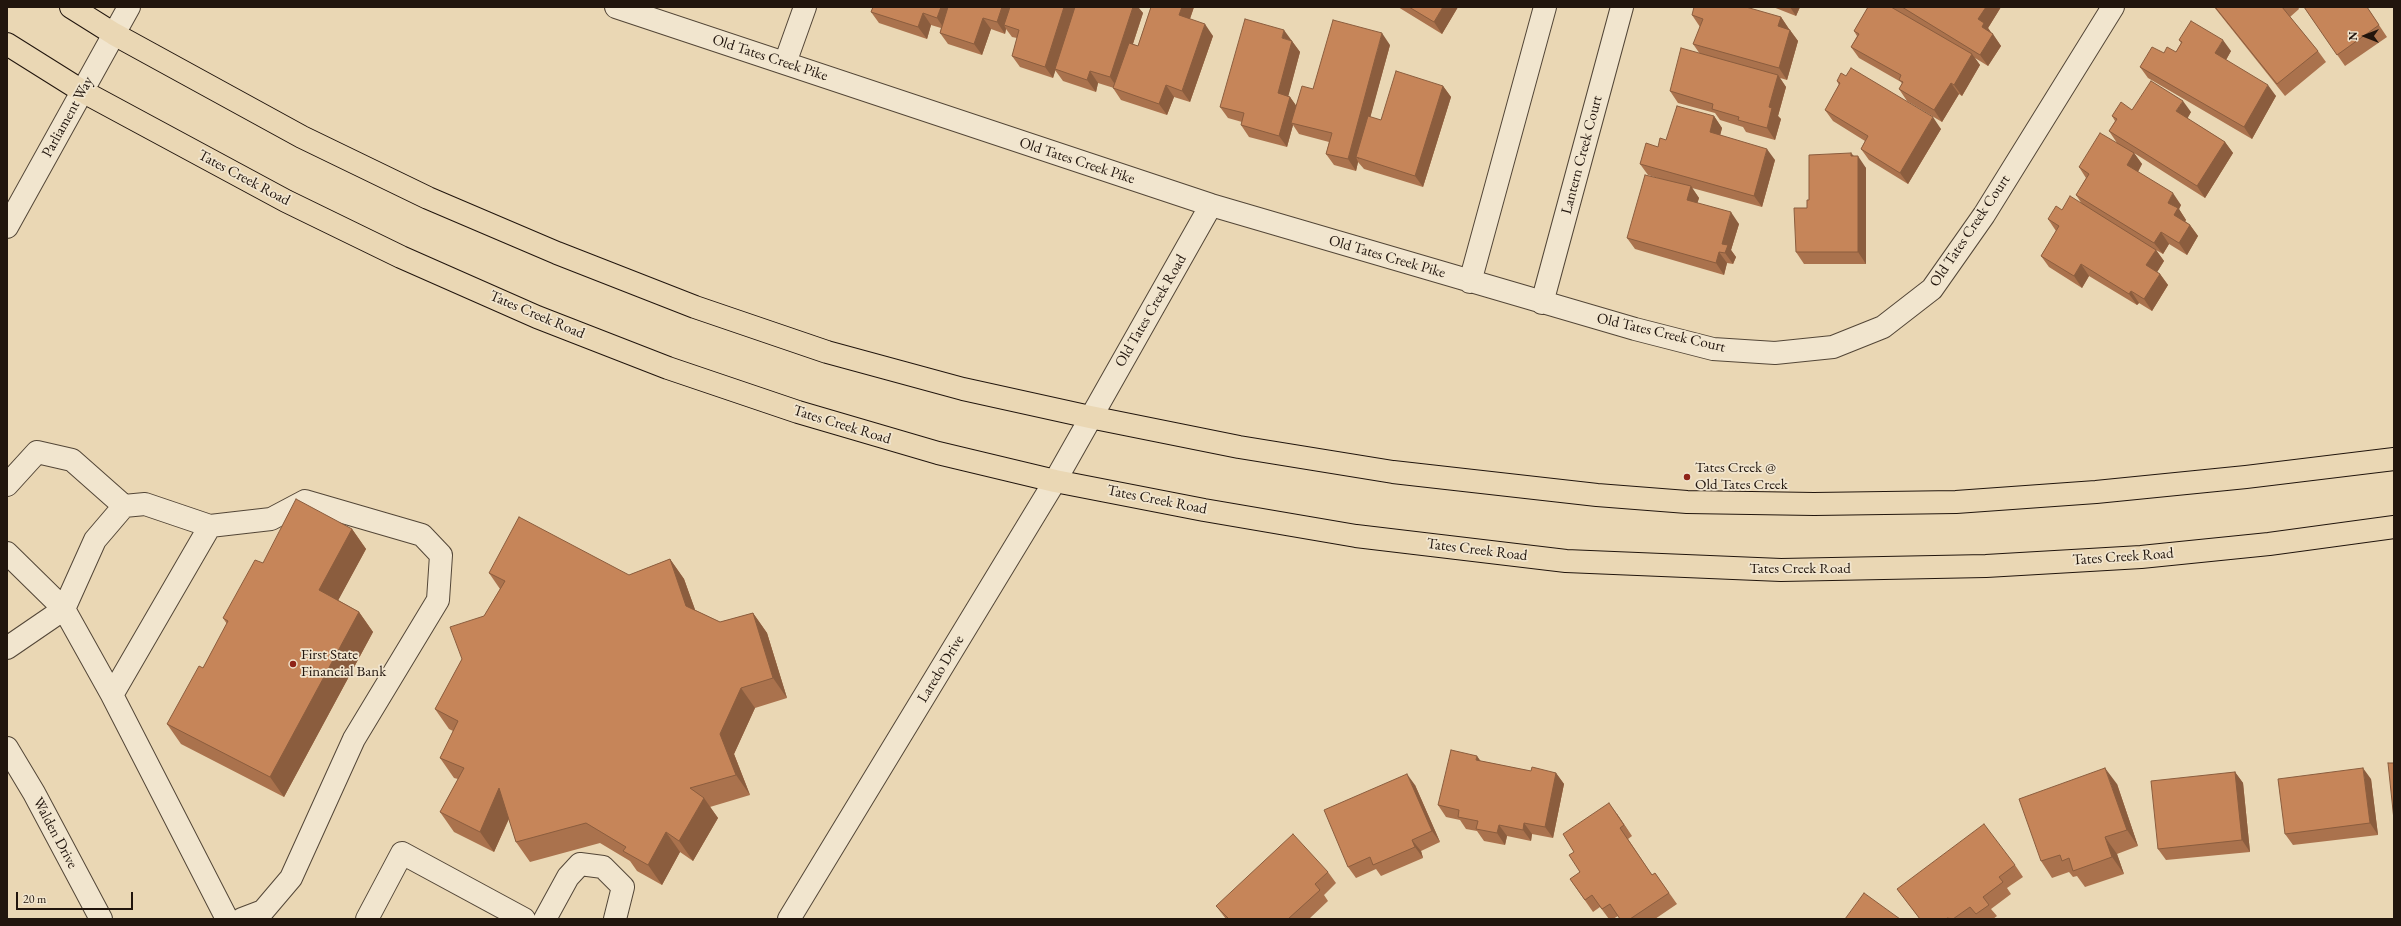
<!DOCTYPE html>
<html>
<head>
<meta charset="utf-8">
<style>
  body { margin:0 }
  #map { position:relative; width:2401px; height:926px; overflow:hidden; background:#ead7b4; font-family:"EB Garamond",serif }
  canvas { display:block }
  .frame { position:absolute; inset:0; border:8px solid #21150d; pointer-events:none }
  .north { position:absolute; left:2345px; top:16px; width:40px; height:40px; -webkit-text-stroke:3px #f1e5ce; paint-order:stroke; rotate:270deg; font-size:11px; font-weight:700; line-height:16px; text-align:center; color:#21150d }
  .north::after { content:''; display:block; margin:auto; width:14px; height:18px; background:#21150d; clip-path:polygon(50% 0,100% 100%,50% 72%,0 100%) }
  .scale { position:absolute; left:16px; top:892px; width:117px; height:18px; box-sizing:border-box; border:2px solid #21150d; border-top:0; padding-left:5px; font-size:12px; line-height:14px; white-space:nowrap; color:#21150d; -webkit-text-stroke:3px #f1e5ce; paint-order:stroke }
</style>
</head>
<body>
<div id="map">
<canvas width="2401" height="926"></canvas>
<div class="frame"></div>
<div class="north">N</div>
<div class="scale">20 m</div>
</div>
<script>
const ctx = document.querySelector('canvas').getContext('2d');
ctx.lineJoin = 'round';
const shape = rows => new Path2D(rows.map(r => 'M' + r).join(''));
function trace(path, color, width, dash) { ctx.strokeStyle = color; ctx.lineWidth = width; ctx.lineCap = dash ? 'butt' : 'round'; ctx.setLineDash(dash || []); ctx.stroke(path); }
function fillPath(path, color) { ctx.fillStyle = color; ctx.fill(path, 'evenodd'); }
function label(font, color, halo, rows, align = 'center') {
  ctx.font = font + ' "EB Garamond",serif'; ctx.lineWidth = 3.5; ctx.setLineDash([]); ctx.textBaseline = 'middle'; ctx.strokeStyle = halo; ctx.fillStyle = color; for (const [text, x, y, turn = 0] of rows) {
    ctx.save(); ctx.translate(x, y); ctx.rotate((+turn || 0) * Math.PI / 180); ctx.textAlign = isNaN(turn) ? turn : align; if (halo) ctx.strokeText(text, 0, 0); ctx.fillText(text, 0, 0); ctx.restore();
  }
}
const minor = shape([
  [616,7,1211,205,1635,329,1713,349,1775,353,1833,347,1883,327,1932,289,1984,215,2113,7],
  [785,63,805,7],
  [7,227,129,7],
  [1470,282,1545,7],
  [1542,303,1622,7],
  [7,485,37,452,72,460,124,506],
  [7,553,64,609,95,540,124,506,145,504,210,526,271,519,305,501,422,535,441,555,438,600,354,739,291,878,263,911,242,919],
  [7,648,64,609,112,695,227,919],
  [112,695,210,526],
  [7,748,34,793,101,919],
  [367,919,402,853,524,919],
  [545,919,568,877,580,864,603,867,623,887,615,919],
  [789,919,1055,481,1211,205]
]);
const major = shape([
  [71,7,114,34,302,137,428,198,557,253,695,307,827,352,963,389,1090,417,1239,447,1393,472,1597,495,1687,502,1814,504,1956,502,2096,492,2246,477,2394,459],
  [7,44,82,91,286,201,401,257,537,317,668,368,798,412,938,453,1055,481,1204,510,1356,536,1566,561,1781,570,1986,566,2141,557,2269,544,2394,527]
]);
trace(minor, '#534637', 24);
trace(major, '#21150d', 24);
trace(minor, '#f1e5ce', 22);
trace(major, '#ead7b4', 22);
fillPath(shape([
  [873,7,1138,7,1143,13,1133,44,1138,46,1151,7,1194,7,1190,19,1213,36,1190,102,1174,97,1167,115,1121,100,1113,88,1114,88,1098,83,1096,92,1063,81,1055,70,1053,78,1020,67,1012,56,1017,38,1012,37,1006,29,1005,34,991,29,982,55,948,44,940,33,941,28,931,25,927,39,879,23,871,12],
  [1398,7,1458,7,1442,34],
  [1773,7,1800,7,1796,16],
  [1868,7,2001,7,1988,28,2001,46,1988,66,1975,58,1980,65,1962,96,1959,94,1942,122,1907,101,1899,89,1902,84,1901,82,1859,58,1851,47,1857,36,1854,31],
  [2214,7,2298,7,2299,9,2290,17,2318,51,2326,62,2285,96],
  [2304,7,2367,7,2387,37,2345,66],
  [1692,15,1781,17,1789,29,1798,41,1787,80,1780,78,1786,87,1778,116,1781,119,1775,140,1746,132,1743,127,1720,120,1715,113,1678,103,1670,91,1700,54,1693,44,1700,27],
  [1291,40,1300,52,1288,96,1290,97,1296,106,1313,89,1390,45,1370,117,1381,120,1443,86,1451,97,1423,187,1364,169,1358,162,1356,171,1334,165,1326,154,1329,142,1299,134,1293,125,1287,147,1249,137,1241,125,1242,122,1228,118,1220,107],
  [2179,40,2231,51,2226,60,2276,96,2252,139,2148,78,2140,67,2164,53,2176,52,2181,43],
  [1837,81,1941,129,1908,184,1869,160,1861,149,1865,141,1833,121,1825,110,1839,85],
  [2132,110,2191,112,2187,118,2225,142,2233,153,2205,198,2134,153,2142,164,2138,172,2181,205,2179,209,2186,220,2185,221,2190,225,2198,236,2187,255,2169,244,2163,254,2156,250,2164,261,2157,272,2160,274,2168,285,2152,311,2139,303,2137,305,2089,276,2082,288,2049,267,2041,256,2056,231,2048,219,2062,210,2082,204,2076,195,2086,178,2079,167,2117,143,2109,131,2115,121,2112,116],
  [1714,116,1722,128,1720,135,1775,160,1762,207,1692,188,1699,198,1697,203,1739,224,1731,250,1736,257,1733,264,1727,263,1724,275,1635,249,1627,238,1667,181,1648,175,1640,164,1658,147,1666,140],
  [1851,153,1866,168,1866,264,1804,264,1796,252,1809,200],
  [352,529,366,549,338,600,359,612,373,632,284,797,181,744,167,724,203,668,227,624,223,618,263,563],
  [670,559,684,579,695,610,720,622,753,613,767,633,787,698,755,708,734,754,750,795,710,807,718,818,693,861,680,852,662,885,637,871,630,861,600,843,530,862,516,842,509,819,494,852,454,832,440,812,458,779,454,778,440,758,453,731,449,729,435,709,462,659,484,616,500,589,489,573,629,575],
  [1481,761,1531,771,1556,773,1564,784,1553,838,1532,834,1531,841,1507,836,1505,845,1484,841,1477,831,1466,829,1460,820,1446,817,1438,805],
  [2235,772,2243,783,2250,852,2166,860,2158,849],
  [2371,779,2378,835,2293,845,2285,834],
  [2117,784,2138,846,2117,854,2124,874,2085,887,2077,876,2073,877,2069,872,2052,878,2041,861],
  [1415,785,1440,842,1421,851,1423,858,1381,876,1376,869,1356,878,1348,867],
  [1617,814,1632,836,1628,839,1652,875,1655,873,1677,904,1655,919,1620,919,1618,916,1613,919,1609,919,1600,907,1593,912,1570,879,1580,872,1574,852],
  [2015,865,2023,877,2007,888,2011,894,1991,909,1997,916,1993,919,1979,919,1978,918,1977,919,1920,919,1897,889],
  [1328,872,1336,883,1324,895,1328,901,1309,919,1226,919,1216,906]
]), '#aa724d');
fillPath(shape([
  [941,7,953,7,945,30,937,18],
  [1002,7,1013,7,1004,25,1006,29,1005,34,997,22],
  [1064,7,1076,7,1053,78,1045,67],
  [1133,7,1138,7,1143,13,1118,89,1110,77],
  [1182,7,1194,7,1187,27,1179,15],
  [1443,7,1458,7,1442,34,1434,22],
  [1790,7,1800,7,1796,16],
  [1986,7,2001,7,1988,28,1992,34,1982,27,1978,19],
  [923,13,931,25,927,39,918,27],
  [1781,17,1789,29,1786,38,1778,26],
  [983,18,991,29,982,55,974,44],
  [1205,24,1213,36,1190,102,1182,91],
  [1284,30,1292,41,1282,38],
  [1790,30,1798,41,1787,80,1779,68],
  [1382,33,1390,45,1359,159,1356,157,1358,162,1356,171,1348,159],
  [1993,34,2001,46,1988,66,1980,55],
  [2223,40,2231,51,2223,65,2215,53],
  [1292,41,1300,52,1286,105,1278,93],
  [1972,54,1980,65,1962,96,1954,85],
  [1090,71,1098,83,1096,92,1087,80],
  [1778,75,1786,87,1778,116,1781,119,1775,140,1767,128,1769,107],
  [1951,83,1959,94,1942,122,1934,110],
  [1166,85,1174,97,1167,115,1159,104],
  [2268,85,2276,96,2252,139,2244,127],
  [1443,86,1451,97,1423,187,1415,176],
  [1290,97,1298,108,1291,123,1293,125,1287,147,1279,136],
  [2183,101,2191,112,2185,123,2176,111],
  [1714,116,1722,128,1718,144,1710,132],
  [1933,117,1941,129,1908,184,1900,173],
  [2225,142,2233,153,2205,198,2197,186],
  [1767,149,1775,160,1762,207,1754,196],
  [1851,153,1858,162,1858,156,1866,168,1866,264,1858,252],
  [2134,153,2142,164,2135,177,2127,165],
  [1691,186,1699,198,1695,211,1687,200],
  [2173,193,2181,205,2179,209,2186,220,2182,226,2174,215,2168,203],
  [1731,212,1739,224,1731,250,1736,257,1733,264,1725,253,1722,244],
  [2190,225,2198,236,2187,255,2179,243],
  [2161,232,2169,244,2163,254,2154,243],
  [2156,250,2164,261,2154,277,2146,265],
  [1719,252,1727,263,1724,275,1716,263],
  [2081,264,2089,276,2082,288,2074,276],
  [2160,274,2168,285,2152,311,2144,299],
  [2131,291,2139,303,2137,305,2129,294],
  [352,529,366,549,333,610,319,590],
  [670,559,684,579,701,626,686,606],
  [359,612,373,632,284,797,270,777],
  [753,613,767,633,787,698,773,678],
  [741,688,755,708,734,754,750,795,736,775,720,734],
  [1477,756,1485,767,1476,760],
  [2105,768,2117,784,2138,846,2127,830],
  [2363,768,2371,779,2378,835,2370,823],
  [2235,772,2243,783,2250,852,2242,840],
  [1556,773,1564,784,1553,838,1545,827],
  [1407,774,1415,785,1440,842,1432,831],
  [499,788,513,809,494,852,480,832],
  [704,798,718,818,693,861,679,841],
  [1609,803,1617,814,1632,836,1624,825],
  [1524,823,1532,834,1531,841,1523,830],
  [1499,825,1507,836,1505,845,1497,833],
  [666,832,680,852,662,885,648,865],
  [2105,837,2117,854,2124,874,2112,857],
  [1412,840,1421,851,1423,858,1415,847]
]), '#8b5d3e');
const building = shape([
  [873,7,941,7,937,18,923,13,918,27,871,12,873,7],
  [948,7,1002,7,997,22,983,18,974,44,940,33,948,7],
  [1010,7,1064,7,1045,67,1012,56,1019,30,1004,25,1010,7],
  [1075,7,1133,7,1110,77,1090,71,1087,80,1055,69,1075,7],
  [1151,7,1182,7,1179,15,1205,24,1182,91,1166,85,1159,104,1113,88,1129,43,1138,46,1151,7],
  [1409,7,1443,7,1434,22,1409,7],
  [1694,7,1746,7,1781,17,1778,26,1790,30,1779,68,1693,44,1703,19,1692,15,1694,7],
  [1868,7,1891,7,1972,54,1954,85,1951,83,1934,110,1899,89,1903,82,1899,80,1901,75,1851,47,1859,34,1854,31,1868,7],
  [1902,7,1986,7,1978,19,1984,23,1982,27,1993,34,1980,55,1902,7],
  [2215,7,2282,7,2318,51,2277,84,2215,7],
  [2304,7,2367,7,2379,25,2337,55,2304,7],
  [1245,19,1284,30,1282,38,1292,41,1278,93,1290,97,1279,136,1241,125,1244,113,1220,107,1245,19],
  [1333,20,1382,33,1348,159,1326,154,1332,133,1291,123,1302,86,1313,89,1333,20],
  [2191,21,2223,40,2215,53,2268,85,2244,127,2140,67,2152,47,2164,53,2167,47,2176,52,2182,42,2179,40,2191,21],
  [1681,48,1778,75,1769,107,1772,108,1767,128,1738,120,1739,117,1712,109,1713,104,1670,91,1681,48],
  [1851,68,1933,117,1900,173,1861,149,1868,136,1825,110,1840,83,1837,81,1841,73,1846,76,1851,68],
  [1396,71,1443,86,1415,176,1356,157,1368,116,1381,120,1396,71],
  [2151,81,2183,101,2176,111,2225,142,2197,186,2109,131,2117,119,2112,116,2121,102,2132,110,2151,81],
  [1677,106,1714,116,1710,132,1767,149,1754,196,1640,164,1646,143,1658,147,1660,138,1666,140,1677,106],
  [2100,133,2134,153,2127,165,2173,193,2168,203,2178,208,2174,215,2190,225,2179,243,2161,232,2154,243,2076,195,2089,174,2079,167,2100,133],
  [1851,153,1851,156,1858,156,1858,252,1796,252,1794,208,1807,208,1807,200,1809,200,1809,155,1851,153],
  [1645,175,1691,186,1687,200,1731,212,1722,244,1728,245,1725,253,1719,252,1716,263,1627,238,1645,175],
  [2070,196,2156,250,2146,265,2160,274,2144,299,2131,291,2129,294,2081,264,2074,276,2041,256,2059,226,2048,219,2056,206,2062,210,2070,196],
  [296,499,352,529,319,590,359,612,270,777,167,724,199,666,203,668,228,621,223,618,255,560,263,563,296,499],
  [519,517,629,575,670,559,686,606,720,622,753,613,773,678,741,688,720,734,736,775,690,788,704,798,679,841,666,832,648,865,623,851,626,847,586,823,516,842,499,788,480,832,440,812,464,768,440,758,458,721,435,709,462,659,450,627,484,616,505,581,489,573,519,517],
  [1451,750,1477,756,1476,760,1531,771,1532,767,1556,773,1545,827,1524,823,1523,830,1499,825,1497,833,1476,829,1478,821,1458,817,1459,810,1438,805,1451,750],
  [2388,763,2394,763,2394,820,2388,763],
  [2105,768,2127,830,2105,837,2112,857,2073,871,2069,858,2062,861,2060,855,2041,861,2019,799,2105,768],
  [2363,768,2370,823,2285,834,2278,779,2363,768],
  [2235,772,2242,840,2158,849,2151,781,2235,772],
  [1407,774,1432,831,1412,840,1415,847,1373,865,1370,857,1348,867,1324,810,1407,774],
  [1609,803,1624,825,1620,828,1652,875,1655,873,1669,893,1630,919,1620,919,1610,904,1602,909,1592,895,1585,900,1570,879,1580,872,1569,855,1574,852,1563,834,1609,803],
  [1984,824,2015,865,1999,877,2003,882,1983,897,1989,905,1976,914,1970,907,1953,919,1947,918,1947,919,1920,919,1897,889,1984,824],
  [1293,834,1328,872,1315,884,1320,890,1288,919,1229,919,1216,906,1293,834],
  [1864,893,1900,919,1845,919,1864,893]
]);
fillPath(building, '#c68559');
trace(building, '#8b5d3e', 1);
for (const [x, y, r, color] of [
  [1687,477,4,"#8f2418"],
  [293,664,4,"#8f2418"]
]) { const dot = new Path2D(); dot.arc(x, y, r, 0, 2 * Math.PI); ctx.fillStyle = color; ctx.fill(dot); trace(dot, '#f1e5ce', 1.5); }
label('15px', '#21150d', '#f1e5ce', [
  ["Old Tates Creek Pike",770,58,18],
  ["Parliament Way",68,117,-61],
  ["Lantern Creek Court",1582,155,-75],
  ["Old Tates Creek Pike",1077,161,18],
  ["Tates Creek Road",244,178,28],
  ["Old Tates Creek Court",1970,231,-56],
  ["Old Tates Creek Pike",1387,257,16],
  ["Old Tates Creek Road",1151,311,-60],
  ["Tates Creek Road",537,315,23],
  ["Old Tates Creek Court",1661,333,13],
  ["Tates Creek Road",842,425,17],
  ["Tates Creek Road",1157,500,11],
  ["Tates Creek Road",1477,550,7],
  ["Tates Creek Road",2123,557,-4],
  ["Tates Creek Road",1800,569],
  ["Laredo Drive",941,669,-59],
  ["Walden Drive",55,833,62]
]);
label('15px', '#21150d', '#f1e5ce', [
  ["Tates Creek @",1695,468],
  ["Old Tates Creek",1695,485],
  ["First State",301,655],
  ["Financial Bank",301,672]
], 'left');
</script>
</body>
</html>
